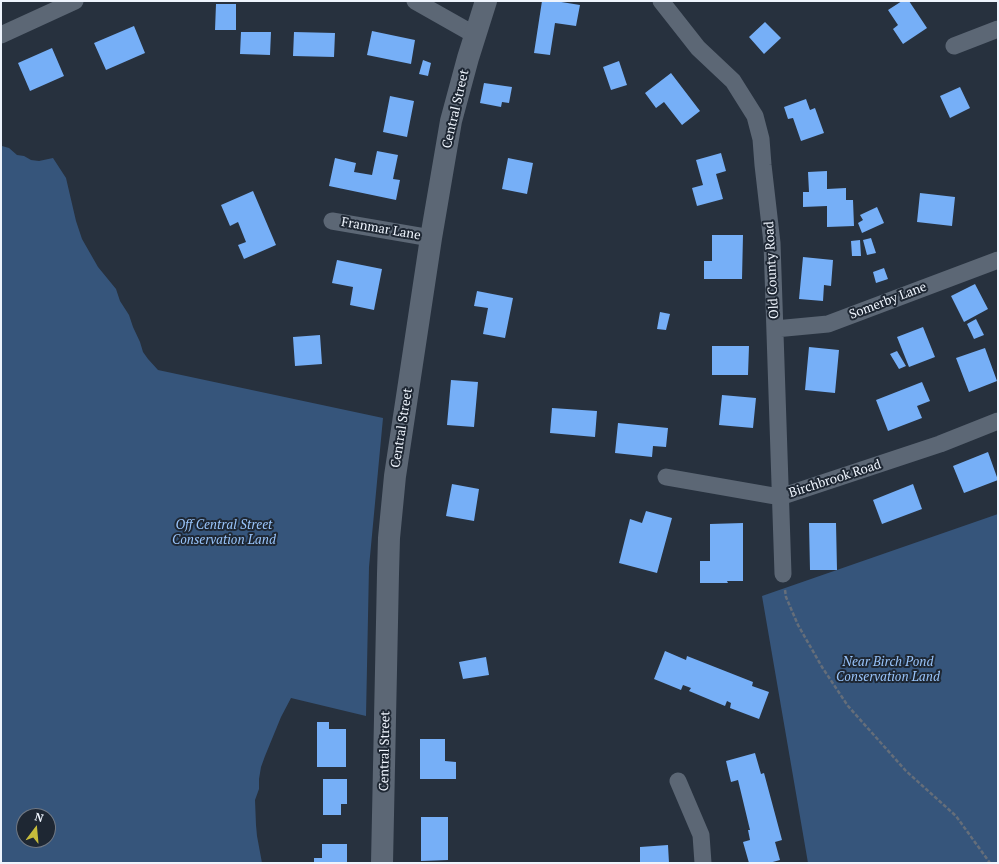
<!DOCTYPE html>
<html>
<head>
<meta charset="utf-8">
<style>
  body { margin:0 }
  #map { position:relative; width:999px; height:864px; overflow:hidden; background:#27313e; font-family:"PT Serif",serif }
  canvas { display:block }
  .frame { position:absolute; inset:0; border:2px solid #eef4fd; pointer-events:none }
  .north { position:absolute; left:16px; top:808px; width:40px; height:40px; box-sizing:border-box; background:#1e2733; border:1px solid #717984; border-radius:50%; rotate:16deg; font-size:11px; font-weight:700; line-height:16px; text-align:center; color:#eef4fd }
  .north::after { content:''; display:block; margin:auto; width:14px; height:18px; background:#c6bc3c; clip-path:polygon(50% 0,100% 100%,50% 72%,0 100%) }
</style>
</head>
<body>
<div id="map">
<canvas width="999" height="864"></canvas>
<div class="frame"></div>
<div class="north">N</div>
</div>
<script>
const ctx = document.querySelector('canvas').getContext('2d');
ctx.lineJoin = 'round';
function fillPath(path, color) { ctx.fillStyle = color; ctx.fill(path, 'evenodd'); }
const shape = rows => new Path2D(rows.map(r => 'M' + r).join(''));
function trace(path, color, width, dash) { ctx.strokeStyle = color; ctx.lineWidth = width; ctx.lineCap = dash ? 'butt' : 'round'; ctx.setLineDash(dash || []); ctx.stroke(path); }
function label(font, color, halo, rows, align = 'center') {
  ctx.font = font + ' "PT Serif",serif'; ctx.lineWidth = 4; ctx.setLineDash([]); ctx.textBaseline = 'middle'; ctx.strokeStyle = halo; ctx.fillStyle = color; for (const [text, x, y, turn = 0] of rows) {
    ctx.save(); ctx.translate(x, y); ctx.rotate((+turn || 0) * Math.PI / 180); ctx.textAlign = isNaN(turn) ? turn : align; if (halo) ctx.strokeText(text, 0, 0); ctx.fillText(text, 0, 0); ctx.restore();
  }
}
fillPath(shape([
  [2,146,9,148,17,155,24,156,31,160,39,161,53,158,66,178,76,221,82,239,98,267,116,289,120,301,129,315,133,327,140,342,143,352,148,359,158,370,383,418,369,567,366,716,291,698,281,717,265,756,261,767,259,779,259,789,255,800,256,825,257,836,262,863,1,863],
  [24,816,48,816,48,840,24,840],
  [998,514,998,863,808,863,762,596]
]), '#36557b');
fillPath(shape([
  [542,1,555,1,580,5,576,26,555,23,550,55,534,53],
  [902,1,909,1,927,28,903,44,893,29,898,25,888,10],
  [216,4,236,4,236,30,215,30],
  [765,22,781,38,764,54,749,37],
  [134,26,145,53,106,70,94,43],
  [372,31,415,40,411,64,367,55],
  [241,32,271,32,270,55,240,54],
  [294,32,335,33,334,57,293,56],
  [52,48,64,76,30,91,18,63],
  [423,60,431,63,428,76,419,74],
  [619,61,627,85,611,90,603,67],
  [671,73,700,111,682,125,664,102,656,108,645,93],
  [484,83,512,87,509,103,502,102,501,107,480,103],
  [960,87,970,108,950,118,940,96],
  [390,96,414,101,407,137,383,132],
  [806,99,810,110,815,108,824,133,801,141,793,118,788,119,784,107],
  [377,151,398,155,393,179,400,180,396,200,329,186,335,158,356,163,354,172,372,175],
  [721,153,726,171,716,174,723,199,697,206,692,188,703,185,696,160],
  [508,158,533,163,527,194,502,189],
  [827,171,827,189,846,188,846,200,853,200,854,226,827,227,827,206,803,207,803,192,809,192,808,172],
  [253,191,276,245,244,259,238,245,246,242,238,222,230,226,221,205],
  [920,193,955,197,952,226,917,222],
  [877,207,884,223,862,233,858,223,863,220,860,215],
  [712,235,743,235,742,279,704,279,704,261,712,261],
  [871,238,876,253,867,255,863,240],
  [860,240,861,256,852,256,851,241],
  [803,257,833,260,831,286,824,285,823,301,799,299],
  [337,260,382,269,374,310,350,305,353,287,332,283],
  [884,268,888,279,876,283,873,272],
  [975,284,988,309,964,322,951,296],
  [477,291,513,298,505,338,483,334,488,308,474,306],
  [660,312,670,314,666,330,657,329],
  [976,319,984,335,974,339,967,324],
  [923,327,935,357,909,367,897,337],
  [320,335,322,364,295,366,293,337],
  [712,346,749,346,748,375,712,375],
  [809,347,839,350,835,393,805,390],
  [985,348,997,381,969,392,956,358],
  [897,351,906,366,899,369,890,354],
  [451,380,478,382,474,427,447,425],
  [922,382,930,401,917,406,922,418,888,431,876,400],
  [722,395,756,398,753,428,719,425],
  [552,408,597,411,595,437,550,433],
  [618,423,668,428,666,447,653,446,652,457,615,453],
  [988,452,998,480,964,493,953,466],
  [452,484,479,489,474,521,446,516],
  [913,484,922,509,882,524,873,500],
  [646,511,672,518,657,573,619,563,630,519,642,523],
  [743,523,743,581,727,581,728,583,700,583,700,561,710,561,710,524],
  [809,523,836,523,837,570,810,570],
  [665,651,686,660,687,656,753,682,752,686,769,692,759,719,730,708,731,703,727,701,725,706,689,691,691,688,683,685,681,690,654,679],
  [486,657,489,675,463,679,459,662],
  [317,722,329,722,329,729,346,729,346,767,317,767],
  [420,739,445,739,445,761,456,762,456,779,420,779],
  [755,753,761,774,764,773,782,840,775,842,780,860,769,863,749,863,743,842,750,840,748,830,750,830,738,780,731,782,726,761],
  [323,779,347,779,347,804,341,804,341,815,323,815],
  [421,817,448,817,448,860,421,861],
  [322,844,347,844,347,863,314,863,314,858,322,858],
  [668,845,669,863,640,863,640,847]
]), '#76aff7');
trace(shape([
  [785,590,786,597,798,625,822,667,848,706,906,771,956,816,990,863]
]), '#656e7a', 2.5, [4, 2]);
trace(shape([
  [415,1,475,35],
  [661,1,698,48,733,81,755,116,761,139,763,165,772,243,783,574],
  [1,35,75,1],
  [954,46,998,29],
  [332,221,431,238],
  [775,329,828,324,998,260],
  [666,477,780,497,940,444,998,421],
  [678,781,701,835,703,863]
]), '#5c6775', 17);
trace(shape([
  [382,863,388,574,389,538,395,476,431,238,451,121,468,58,486,1]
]), '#5c6775', 22);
label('13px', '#eef4fd', '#1e2733', [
  ["Central Street",456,109,-77],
  ["Franmar Lane",381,229,10],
  ["Old County Road",772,270,-93],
  ["Somerby Lane",888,301,-21],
  ["Central Street",402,428,-81],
  ["Birchbrook Road",835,479,-18],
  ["Central Street",385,751,-89]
]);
label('italic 13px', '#99c4fa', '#1e2733', [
  ["Off Central Street",224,525],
  ["Conservation Land",224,540],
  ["Near Birch Pond",888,662],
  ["Conservation Land",888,677]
]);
</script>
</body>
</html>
